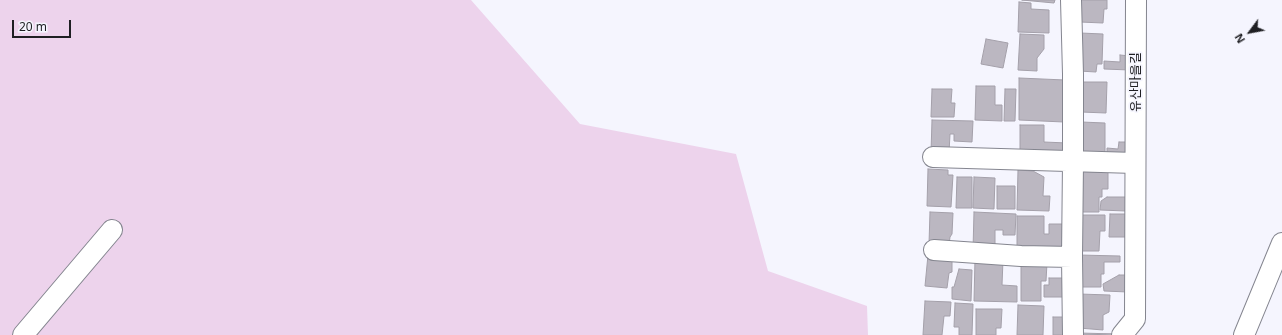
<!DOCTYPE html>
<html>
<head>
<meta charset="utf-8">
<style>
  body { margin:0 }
  #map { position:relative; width:1282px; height:335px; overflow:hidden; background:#f5f5fe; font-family:"Noto Sans",sans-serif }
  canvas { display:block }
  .north { position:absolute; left:1230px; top:12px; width:40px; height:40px; -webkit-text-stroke:3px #f5f5fe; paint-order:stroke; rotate:238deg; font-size:11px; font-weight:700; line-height:16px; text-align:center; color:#1f1f23 }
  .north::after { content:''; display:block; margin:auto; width:14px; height:18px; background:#1f1f23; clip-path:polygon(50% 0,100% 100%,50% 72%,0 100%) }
  .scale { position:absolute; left:12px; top:20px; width:59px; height:18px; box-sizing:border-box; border:2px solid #1f1f23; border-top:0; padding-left:5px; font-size:12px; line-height:14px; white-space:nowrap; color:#1f1f23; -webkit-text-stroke:3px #f5f5fe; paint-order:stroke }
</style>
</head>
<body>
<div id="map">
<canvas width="1282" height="335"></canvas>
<div class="north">N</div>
<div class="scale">20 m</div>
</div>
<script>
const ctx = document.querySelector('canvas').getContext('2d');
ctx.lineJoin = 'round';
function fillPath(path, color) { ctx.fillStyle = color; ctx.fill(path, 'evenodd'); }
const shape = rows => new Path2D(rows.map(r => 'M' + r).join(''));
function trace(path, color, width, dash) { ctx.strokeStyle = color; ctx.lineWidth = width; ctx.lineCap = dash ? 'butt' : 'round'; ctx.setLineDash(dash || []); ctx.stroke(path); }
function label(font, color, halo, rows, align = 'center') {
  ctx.font = font + ' "Noto Sans","Noto Sans KR",sans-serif'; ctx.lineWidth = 3.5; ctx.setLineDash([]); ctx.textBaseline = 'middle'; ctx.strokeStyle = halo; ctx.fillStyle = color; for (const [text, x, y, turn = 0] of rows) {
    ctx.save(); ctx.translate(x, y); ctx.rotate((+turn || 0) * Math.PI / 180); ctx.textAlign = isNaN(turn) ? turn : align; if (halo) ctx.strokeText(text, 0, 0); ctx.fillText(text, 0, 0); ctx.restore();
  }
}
fillPath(shape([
  [0,0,471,0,580,124,736,154,768,271,867,306,868,335,0,335]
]), '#edd3ec');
const building = shape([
  [1022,0,1055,0,1054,3,1022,0],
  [1081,0,1107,0,1107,9,1104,9,1103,23,1080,22,1081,0],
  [1019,2,1031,3,1031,9,1049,10,1049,33,1018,32,1019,2],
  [1080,33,1103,34,1102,64,1097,64,1096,72,1079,71,1080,33],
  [1020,34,1044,35,1044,49,1037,58,1037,71,1018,70,1020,34],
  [986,39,1008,43,1003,68,981,64,986,39],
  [1120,55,1130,56,1130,70,1104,69,1104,61,1120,62,1120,55],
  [1019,78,1065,80,1064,122,1019,120,1019,78],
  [1082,82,1107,82,1106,113,1081,112,1082,82],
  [976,86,995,86,995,105,1002,105,1002,121,975,120,976,86],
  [932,89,952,89,951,103,955,103,954,117,931,117,932,89],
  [1005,89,1016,89,1015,121,1004,121,1005,89],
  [932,120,973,121,972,142,954,141,954,134,950,134,949,153,931,153,932,120],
  [1081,122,1105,123,1105,158,1080,157,1081,122],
  [1020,125,1044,125,1044,142,1067,143,1066,157,1020,157,1020,125],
  [1119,142,1128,142,1128,158,1107,157,1107,148,1118,149,1119,142],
  [928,169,948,170,948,175,953,175,951,207,927,206,928,169],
  [1018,170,1033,171,1044,177,1043,196,1050,196,1049,211,1017,210,1018,170],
  [1080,171,1108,171,1108,189,1102,189,1102,197,1099,197,1099,212,1080,212,1080,171],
  [957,177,972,177,972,208,956,208,957,177],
  [974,177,995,178,994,209,973,208,974,177],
  [997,186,1015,186,1015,209,997,209,997,186],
  [1107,197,1126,197,1126,211,1100,210,1101,201,1107,197],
  [930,212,953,213,952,234,950,237,949,245,929,244,930,212],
  [974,212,1016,214,1015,235,1003,235,1003,230,995,230,995,250,973,250,974,212],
  [1110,214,1127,214,1126,237,1109,237,1110,214],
  [1080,215,1105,215,1105,231,1100,231,1099,251,1079,251,1080,215],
  [1017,216,1044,216,1044,234,1049,234,1049,224,1066,224,1066,250,1017,250,1017,216],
  [928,255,952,256,952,272,949,273,947,288,925,286,928,255],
  [1079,255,1120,256,1120,262,1104,262,1104,274,1101,274,1101,287,1079,287,1079,255],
  [975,259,1003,260,1002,285,1017,286,1017,302,974,301,975,259],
  [1021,263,1047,263,1046,281,1041,281,1041,301,1021,301,1021,263],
  [959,269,972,270,971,301,952,299,952,287,954,287,959,269],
  [1119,275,1127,275,1128,292,1104,291,1103,284,1119,275],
  [1049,278,1065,278,1066,297,1044,297,1044,285,1049,285,1049,278],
  [1079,294,1110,295,1109,312,1103,315,1103,330,1079,328,1079,294],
  [925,301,951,302,950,316,944,316,942,335,923,335,925,301],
  [955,303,973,304,972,335,959,335,959,327,954,327,955,303],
  [1018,305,1044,306,1043,335,1017,335,1018,305],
  [976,309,1002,309,1001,328,996,328,996,335,976,335,976,309],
  [1053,317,1065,317,1066,335,1053,335,1053,317],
  [1079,333,1117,334,1079,335,1079,333]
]);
fillPath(building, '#bbb7c1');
trace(building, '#a4a0aa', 1);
const minor = shape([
  [1071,0,1073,74,1073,162,1072,257,1073,335],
  [933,157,1135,163],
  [934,250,1021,256,1072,257],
  [23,335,112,230],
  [1122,335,1135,319,1136,0],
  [1244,335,1282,243]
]);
trace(minor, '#84858f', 22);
trace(minor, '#fff', 20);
label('13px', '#1f1f23', '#f5f5fe', [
  ["유산마을길",1136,82,-90]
]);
</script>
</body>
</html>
